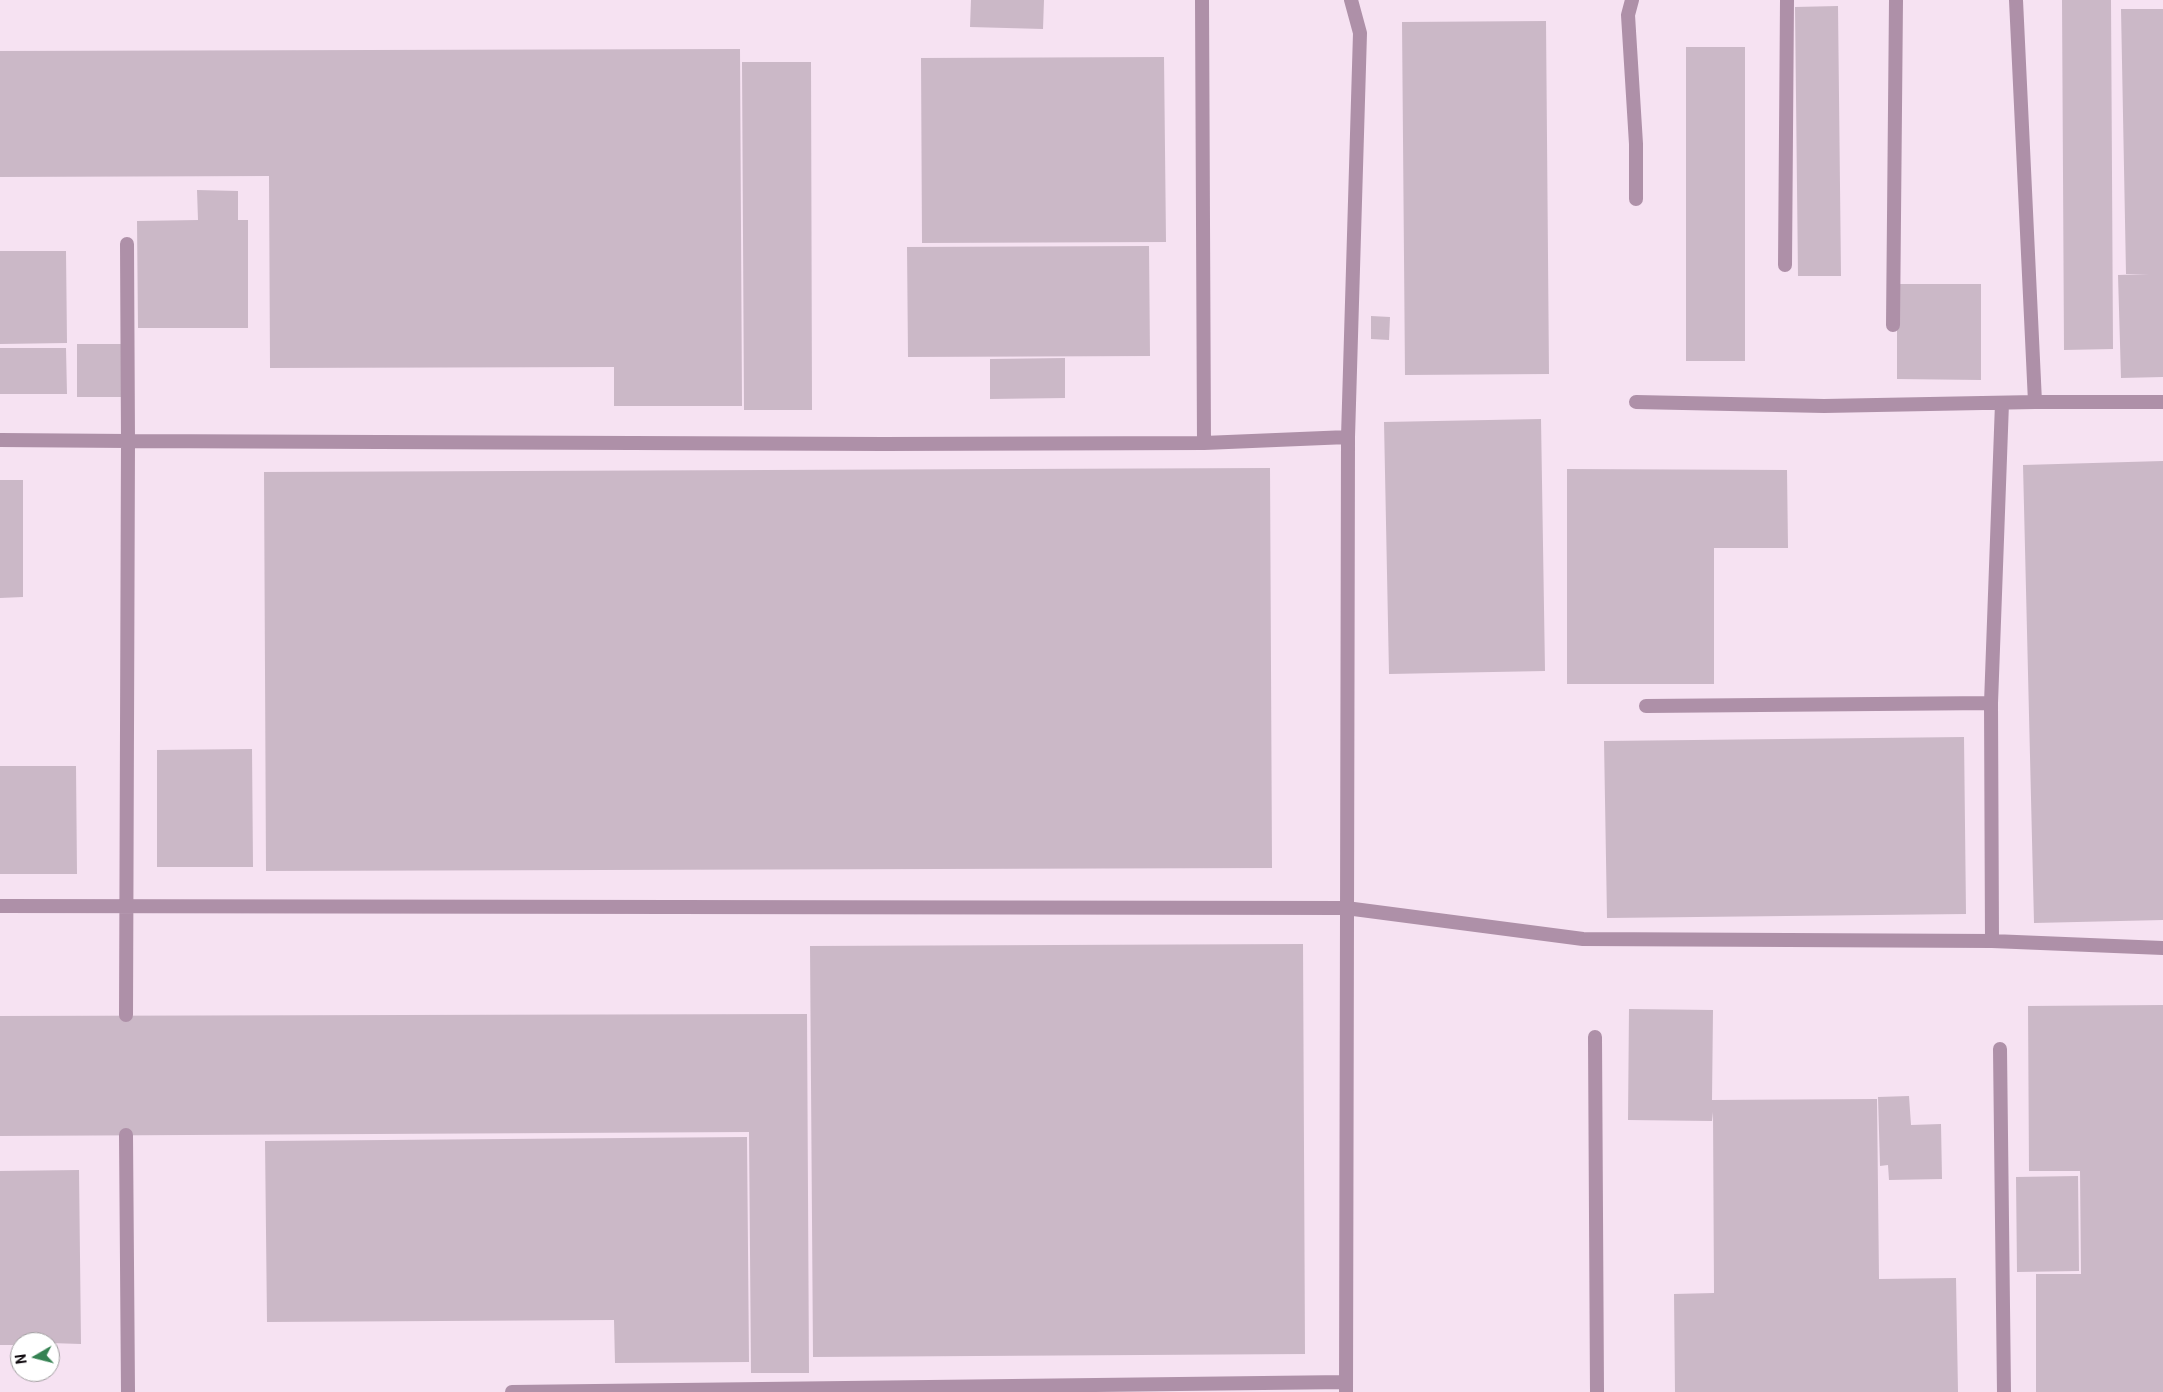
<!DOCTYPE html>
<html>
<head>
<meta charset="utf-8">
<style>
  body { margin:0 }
  #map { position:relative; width:2163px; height:1392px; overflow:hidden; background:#f6e2f2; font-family:Roboto,sans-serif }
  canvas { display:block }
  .north { position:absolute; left:10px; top:1332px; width:50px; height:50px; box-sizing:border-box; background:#fff; border:1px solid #a09d9f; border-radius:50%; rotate:262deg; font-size:14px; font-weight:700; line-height:20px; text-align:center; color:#110b10 }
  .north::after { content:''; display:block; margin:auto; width:18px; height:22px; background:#358252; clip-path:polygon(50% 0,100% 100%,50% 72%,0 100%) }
</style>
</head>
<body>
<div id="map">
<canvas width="2163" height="1392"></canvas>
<div class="north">N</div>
</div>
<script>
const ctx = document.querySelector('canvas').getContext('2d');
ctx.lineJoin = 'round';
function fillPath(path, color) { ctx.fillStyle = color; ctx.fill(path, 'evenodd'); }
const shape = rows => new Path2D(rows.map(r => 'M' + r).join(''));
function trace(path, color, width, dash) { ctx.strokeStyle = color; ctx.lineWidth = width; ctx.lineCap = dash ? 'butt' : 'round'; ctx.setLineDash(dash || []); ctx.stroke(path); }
fillPath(shape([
  [971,0,1044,0,1043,29,970,27],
  [2062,0,2111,0,2113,349,2064,350],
  [1838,6,1841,276,1798,276,1795,7],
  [2121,9,2163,9,2163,377,2121,378,2118,275,2149,274,2126,274],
  [1546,21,1549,374,1405,375,1402,22],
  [1686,47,1745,47,1745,361,1686,361],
  [740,49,742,406,614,406,614,367,270,368,269,176,0,177,0,51],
  [1164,57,1166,242,922,243,921,58],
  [742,62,811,62,812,410,744,410],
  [197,190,238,191,238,220,248,220,248,328,138,328,137,221,198,220],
  [1149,246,1150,356,908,357,907,247],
  [0,251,66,251,67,343,0,344],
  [1897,284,1981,284,1981,380,1897,379],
  [1371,316,1390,317,1389,340,1371,339],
  [77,344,121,344,121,397,77,397],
  [0,348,66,348,67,394,0,394],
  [1065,358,1065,398,990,399,990,359],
  [1541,419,1545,671,1389,674,1384,422],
  [2163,461,2163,920,2034,923,2023,465],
  [1270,468,1272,868,266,871,264,472],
  [1567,469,1787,470,1788,548,1714,548,1714,684,1567,684],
  [0,480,23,480,23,597,0,598],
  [1964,737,1966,914,1607,918,1604,741],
  [252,749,253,867,157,867,157,750],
  [0,766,76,766,77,874,0,874],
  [1303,944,1305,1354,813,1357,810,946],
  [2163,1005,2163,1392,2036,1392,2036,1274,2081,1274,2080,1171,2029,1171,2028,1006],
  [1629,1009,1713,1010,1712,1100,1877,1099,1879,1279,1956,1278,1958,1392,1675,1392,1674,1294,1714,1293,1713,1112,1712,1121,1628,1120],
  [807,1014,809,1373,751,1373,749,1132,0,1136,0,1016],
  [1909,1096,1911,1125,1941,1124,1942,1179,1889,1180,1888,1165,1880,1166,1878,1097],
  [747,1137,749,1362,615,1363,614,1320,267,1322,265,1141],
  [79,1170,81,1344,20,1342,20,1345,0,1345,0,1171],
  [2078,1176,2079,1271,2017,1272,2016,1177]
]), '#cbb8c7');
trace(shape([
  [1202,0,1204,443],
  [1632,0,1628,15,1636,144,1636,199],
  [2016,0,2035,402],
  [1785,265,1787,0],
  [1893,325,1896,0],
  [1636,402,1824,406,2035,402,2163,402],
  [0,440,128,441,127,244],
  [1646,706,1991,703],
  [0,906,1346,908,1583,939,1992,941,2163,948],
  [1992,941,1991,703,2002,403],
  [126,1015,128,441,884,444,1204,443,1348,437],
  [1595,1037,1597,1392],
  [2000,1049,2004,1392],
  [126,1135,128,1392],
  [512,1392,1346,1382],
  [1346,1392,1348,437,1360,33,1351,0]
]), '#ae90a8', 14);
</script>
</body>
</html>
